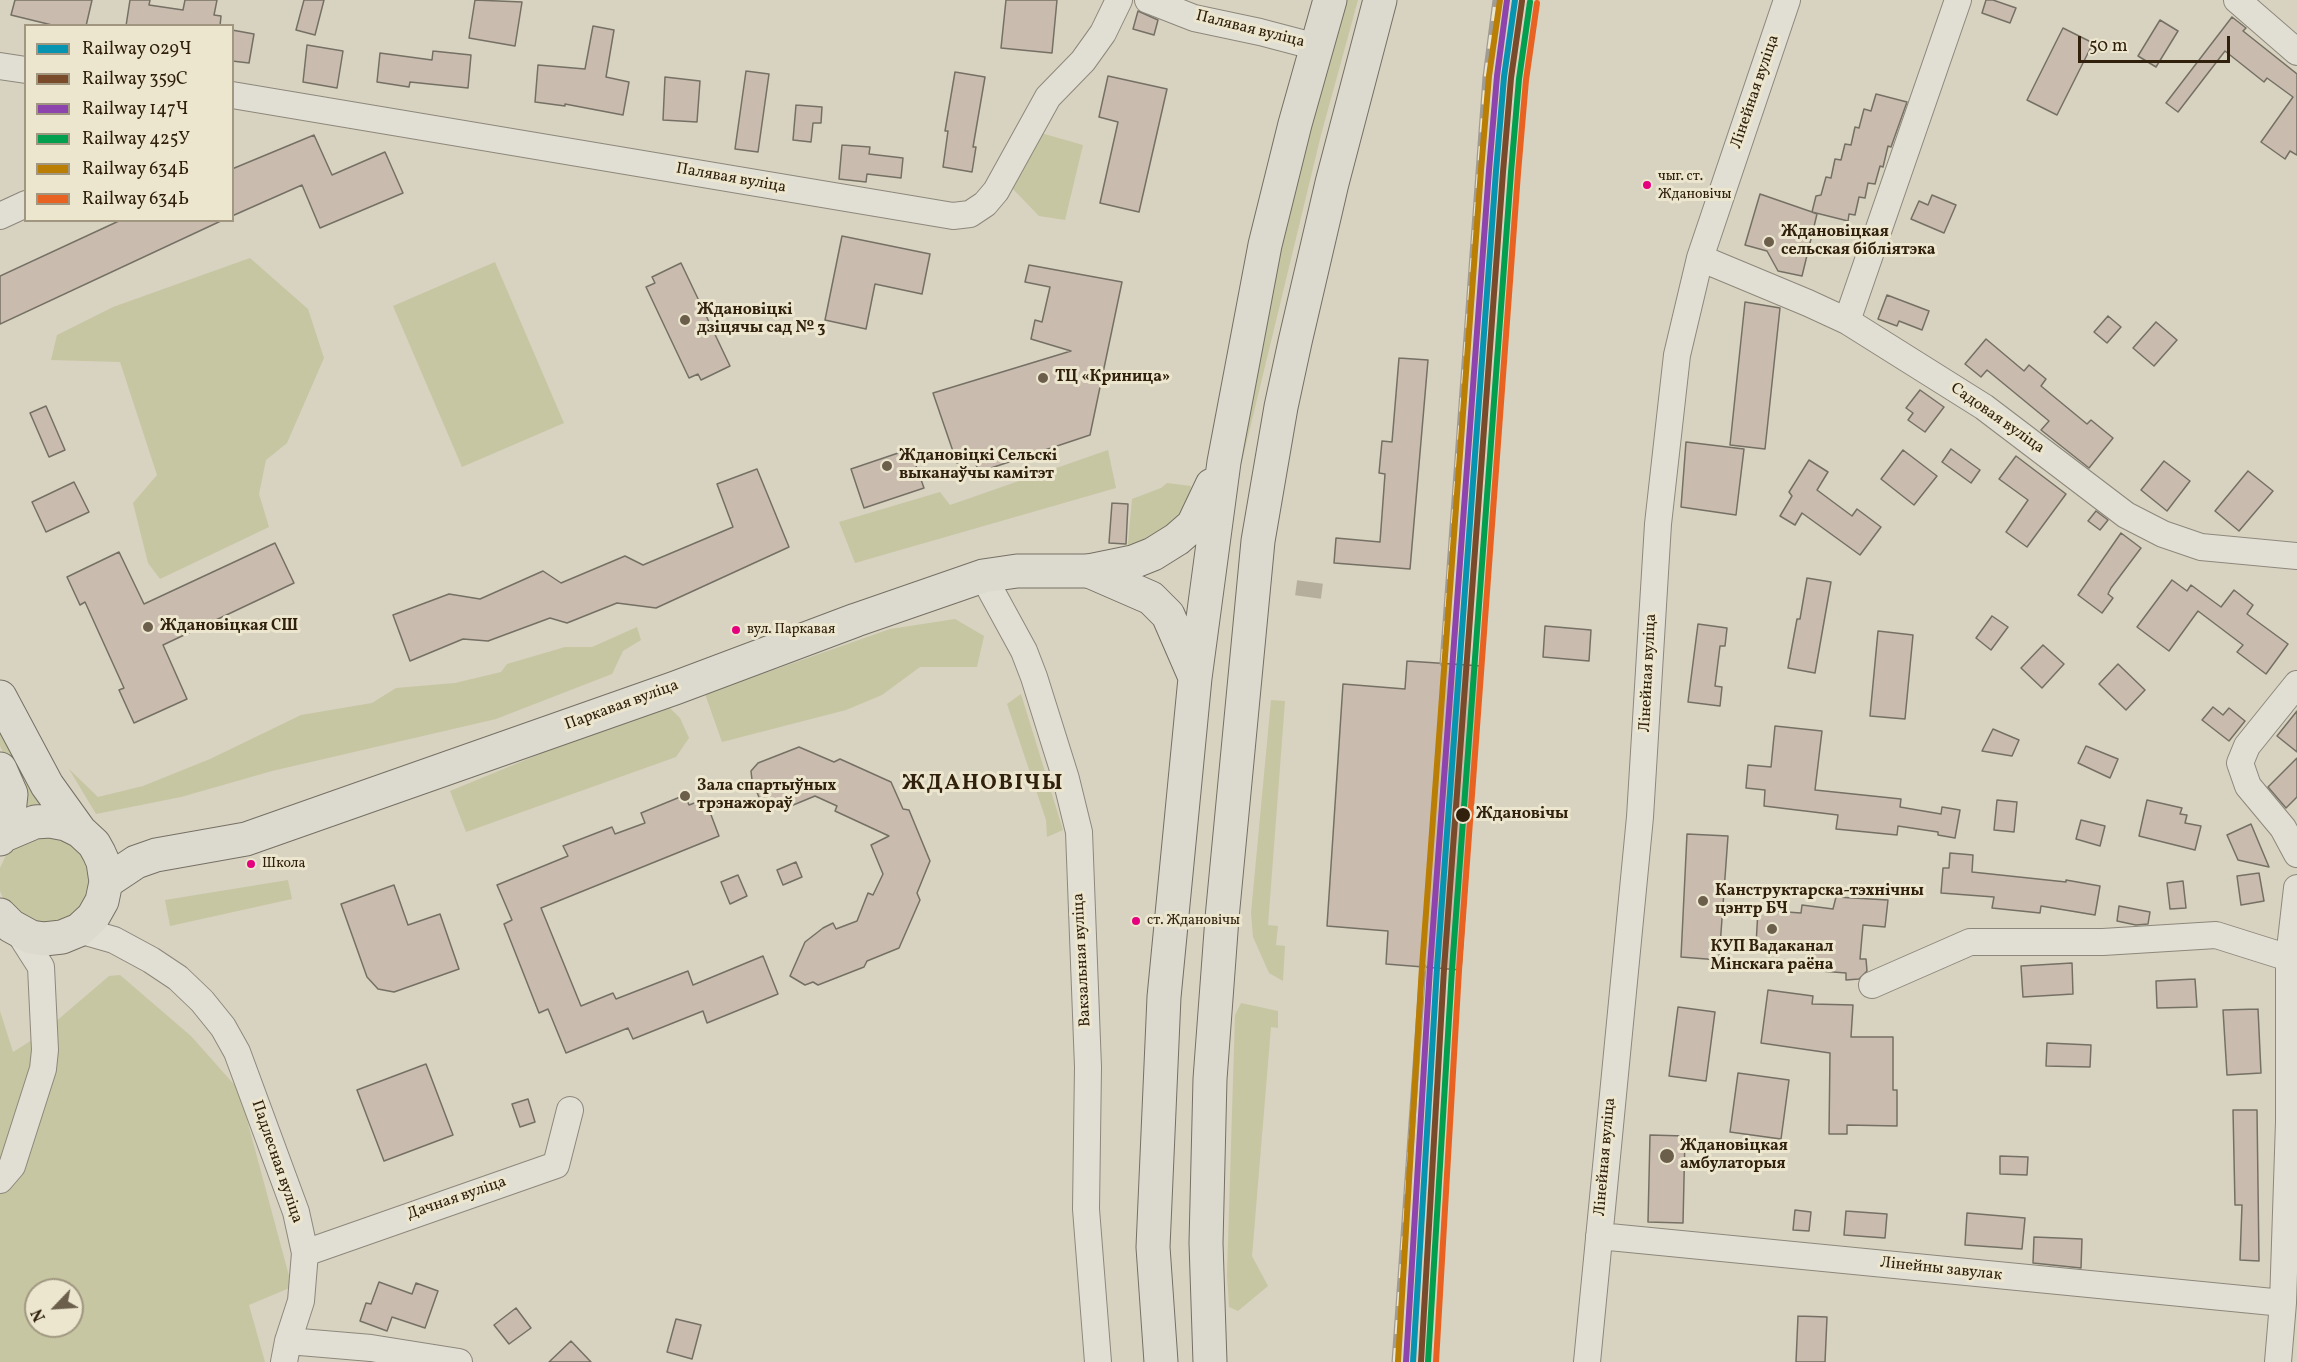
<!DOCTYPE html>
<html>
<head>
<meta charset="utf-8">
<style>
  body { margin:0 }
  #map { position:relative; width:2297px; height:1362px; overflow:hidden; background:#d8d2c0; font-family:Vollkorn,serif }
  canvas { display:block }
  .legend { position:absolute; left:24px; top:24px; width:210px; height:198px; box-sizing:border-box; background:#ece6cf; border:2px solid #a19781; margin:0; padding:8px 10px; list-style:none; font-size:18px; color:#30200c }
  .legend li { display:flex; align-items:center; gap:12px; height:30px }
  .legend b { width:30px; border:2px solid #a19781 }
  .north { position:absolute; left:24px; top:1278px; width:60px; height:60px; box-sizing:border-box; background:#ece6cf; border:2px solid #a19781; border-radius:50%; rotate:245deg; font-size:16px; font-weight:700; line-height:24px; text-align:center; color:#30200c }
  .north::after { content:''; display:block; margin:auto; width:21px; height:27px; background:#6b5e4b; clip-path:polygon(50% 0,100% 100%,50% 72%,0 100%) }
  .scale { position:absolute; left:2078px; top:36px; width:152px; height:27px; box-sizing:border-box; border:3px solid #30200c; border-top:0; padding-left:8px; font-size:18px; line-height:21px; white-space:nowrap; color:#30200c; -webkit-text-stroke:4px #ece6cf; paint-order:stroke }
</style>
</head>
<body>
<div id="map">
<canvas width="2297" height="1362"></canvas>
<ul class="legend">
<li><b style="height:8px;background:#0794b1"></b>Railway 029Ч</li>
<li><b style="height:8px;background:#7a4b2a"></b>Railway 359С</li>
<li><b style="height:8px;background:#8e44ad"></b>Railway 147Ч</li>
<li><b style="height:8px;background:#029f4e"></b>Railway 425У</li>
<li><b style="height:8px;background:#bb7e04"></b>Railway 634Б</li>
<li><b style="height:8px;background:#e86221"></b>Railway 634Ь</li>
</ul>
<div class="north">N</div>
<div class="scale">50 m</div>
</div>
<script>
const ctx = document.querySelector('canvas').getContext('2d');
ctx.lineJoin = 'round';
function fillPath(path, color) { ctx.fillStyle = color; ctx.fill(path, 'evenodd'); }
const shape = rows => new Path2D(rows.map(r => 'M' + r).join(''));
function trace(path, color, width, dash) { ctx.strokeStyle = color; ctx.lineWidth = width; ctx.lineCap = dash ? 'butt' : 'round'; ctx.setLineDash(dash || []); ctx.stroke(path); }
function label(font, color, halo, rows, align = 'center') {
  ctx.font = font + ' Vollkorn,serif'; ctx.lineWidth = 6; ctx.setLineDash([]); ctx.textBaseline = 'middle'; ctx.strokeStyle = halo; ctx.fillStyle = color; for (const [text, x, y, turn = 0] of rows) {
    ctx.save(); ctx.translate(x, y); ctx.rotate((+turn || 0) * Math.PI / 180); ctx.textAlign = isNaN(turn) ? turn : align; if (halo) ctx.strokeText(text, 0, 0); ctx.fillText(text, 0, 0); ctx.restore();
  }
}
fillPath(shape([
  [1345,0,1358,0,1321,135,1236,486,1224,497,1308,130],
  [1041,133,1083,145,1065,220,1039,216,1010,186],
  [250,258,308,309,324,358,287,443,266,460,259,494,269,527,160,579,148,563,133,503,157,475,120,362,51,360,57,335,113,307],
  [495,262,564,423,462,467,393,306],
  [1108,450,1116,488,855,563,839,522,940,492,950,505],
  [1167,483,1191,486,1188,508,1177,527,1127,553,1132,499,1161,488],
  [955,619,984,636,977,667,920,667,882,695,846,710,722,742,705,694,890,629],
  [637,627,641,640,623,651,612,674,496,719,272,771,181,797,96,814,69,769,98,797,143,786,210,759,301,715,372,703,396,688,455,683,501,672,507,664,565,647,592,647],
  [1021,694,1063,830,1047,837,1046,820,1007,704],
  [1271,700,1285,701,1268,925,1278,926,1276,945,1285,946,1283,981,1269,973,1253,937,1251,913],
  [670,708,680,718,689,738,676,757,466,832,450,791,552,749],
  [0,731,42,803,27,808,24,796,0,746],
  [39,833,78,844,95,880,79,917,41,929,7,908,0,891,0,868,6,855,15,845],
  [288,880,292,899,170,926,165,900],
  [120,975,191,1036,239,1090,292,1287,249,1305,265,1362,0,1362,0,1011,13,1052,40,1035,109,976],
  [36,1290,72,1290,72,1326,36,1326],
  [1241,1003,1278,1011,1278,1028,1271,1027,1252,1256,1268,1286,1238,1311,1229,1307,1227,1275,1235,1015]
]), '#c6c6a2');
const building = shape([
  [15,0,92,0,86,26,56,26,11,15,15,0],
  [130,0,150,0,149,5,183,10,185,0,217,0,214,15,221,16,220,26,126,26,130,0],
  [304,0,324,0,315,35,296,30,304,0],
  [475,0,522,2,515,46,469,38,475,0],
  [1006,0,1057,0,1052,53,1001,48,1006,0],
  [1986,0,1993,0,2016,8,2010,23,1982,13,1986,0],
  [1138,11,1158,20,1154,35,1133,29,1138,11],
  [2232,17,2246,28,2243,31,2297,74,2297,155,2290,151,2285,159,2261,142,2293,97,2267,78,2264,82,2225,51,2178,112,2166,103,2232,17],
  [2160,20,2178,31,2156,67,2138,56,2160,20],
  [593,26,614,30,606,77,629,82,623,115,565,104,565,106,535,102,538,65,585,69,593,26],
  [2063,28,2093,43,2057,115,2027,100,2063,28],
  [232,30,254,34,249,63,232,61,232,30],
  [307,45,343,51,337,88,303,82,307,45],
  [433,51,471,55,468,88,410,82,409,87,377,82,380,53,432,60,433,51],
  [746,71,769,74,758,152,735,149,746,71],
  [955,72,985,77,973,147,976,147,972,172,943,167,948,131,945,131,955,72],
  [1108,76,1167,89,1139,212,1100,203,1118,122,1099,117,1108,76],
  [665,77,700,81,697,122,663,120,665,77],
  [1876,94,1907,102,1891,147,1888,146,1883,167,1880,166,1875,184,1868,183,1865,198,1859,197,1855,215,1849,214,1848,221,1812,212,1817,214,1802,276,1778,271,1767,251,1745,245,1760,194,1812,212,1816,196,1821,195,1826,177,1831,178,1835,159,1841,160,1845,144,1851,145,1855,127,1859,128,1864,109,1871,111,1876,94],
  [796,105,822,107,821,123,813,123,811,142,793,140,796,105],
  [314,135,332,175,385,152,403,193,320,228,302,185,232,216,232,169,314,135],
  [842,145,870,147,869,154,903,158,901,178,867,174,866,182,839,179,842,145],
  [1932,195,1956,205,1944,233,1911,219,1919,201,1928,205,1932,195],
  [121,220,223,220,0,324,0,276,121,220],
  [842,236,930,254,922,294,875,284,866,329,825,320,842,236],
  [681,263,730,366,701,380,698,374,689,378,646,287,655,283,652,277,681,263],
  [1029,265,1122,282,1090,435,979,472,973,457,957,463,933,393,1071,351,1031,339,1035,320,1042,322,1050,287,1025,282,1029,265],
  [1887,295,1929,311,1922,330,1899,321,1897,326,1878,319,1887,295],
  [1745,302,1780,308,1765,449,1730,445,1745,302],
  [2108,316,2121,327,2107,343,2094,332,2108,316],
  [2156,322,2177,340,2154,366,2133,348,2156,322],
  [1986,339,2024,371,2029,365,2046,379,2041,386,2087,424,2091,420,2113,438,2089,468,2041,430,2049,421,1987,370,1981,377,1965,364,1986,339],
  [1399,358,1428,360,1410,569,1334,563,1336,538,1380,542,1385,474,1379,473,1382,441,1392,442,1399,358],
  [1920,390,1944,407,1925,432,1908,420,1913,413,1906,408,1920,390],
  [46,406,65,450,49,457,30,413,46,406],
  [1686,442,1744,449,1736,515,1681,507,1686,442],
  [910,449,924,488,864,508,851,469,910,449],
  [1951,449,1980,470,1971,483,1942,462,1951,449],
  [1903,450,1937,476,1914,505,1881,479,1903,450],
  [2016,456,2066,494,2027,547,2006,532,2028,500,1999,479,2016,456],
  [1809,460,1828,472,1817,490,1852,516,1857,509,1881,527,1860,555,1802,513,1795,525,1780,516,1792,496,1789,492,1809,460],
  [2164,461,2190,481,2167,511,2141,490,2164,461],
  [757,469,789,547,656,608,617,603,567,623,550,618,488,641,463,639,410,661,393,615,449,594,480,599,543,571,561,583,625,556,643,565,733,527,717,484,757,469],
  [2248,471,2273,491,2239,531,2215,511,2248,471],
  [74,482,89,512,46,532,32,502,74,482],
  [1112,503,1128,504,1126,544,1109,543,1112,503],
  [2096,511,2108,520,2100,530,2088,521,2096,511],
  [2121,533,2141,548,2111,588,2108,594,2113,598,2102,613,2078,595,2121,533],
  [275,543,294,583,163,645,187,699,134,723,119,690,124,688,85,602,80,605,67,577,119,552,144,604,275,543],
  [1807,578,1831,582,1815,673,1788,668,1797,619,1800,619,1807,578],
  [2172,580,2187,591,2191,585,2221,607,2234,590,2253,605,2247,614,2288,644,2266,674,2237,652,2243,645,2198,611,2169,651,2137,627,2172,580],
  [1992,616,2008,627,1991,650,1976,638,1992,616],
  [1698,624,1727,628,1725,646,1720,646,1715,686,1722,687,1720,706,1688,702,1698,624],
  [1545,626,1591,630,1589,661,1543,657,1545,626],
  [1878,631,1913,635,1905,719,1870,716,1878,631],
  [2043,645,2064,664,2042,688,2021,668,2043,645],
  [1407,661,1482,666,1461,970,1386,964,1388,931,1327,926,1343,684,1405,689,1407,661],
  [2118,664,2145,690,2126,710,2099,684,2118,664],
  [2213,707,2223,715,2229,708,2245,721,2229,741,2202,720,2213,707],
  [2297,711,2297,752,2277,736,2297,711],
  [1775,726,1822,731,1815,790,1901,799,1900,807,1941,814,1942,807,1960,810,1955,838,1938,835,1938,832,1898,826,1897,835,1836,829,1838,815,1764,806,1765,790,1746,788,1748,765,1771,767,1775,726],
  [1993,729,2019,740,2012,756,1982,751,1993,729],
  [2086,746,2118,759,2110,778,2078,763,2086,746],
  [799,747,834,762,840,759,891,782,903,809,909,810,930,861,917,893,920,900,899,948,867,961,864,967,818,985,813,982,805,985,790,976,805,942,823,928,833,923,836,929,857,921,868,893,873,895,883,874,871,845,889,836,835,811,837,806,815,796,786,808,784,804,765,812,752,780,751,771,758,763,799,747],
  [2297,758,2297,797,2286,808,2268,787,2297,758],
  [685,795,689,805,705,799,719,836,541,908,581,1006,613,993,616,999,688,971,693,985,763,956,778,994,707,1023,703,1011,633,1039,628,1028,566,1053,548,1009,539,1013,504,924,512,920,497,885,568,856,563,846,612,827,615,834,645,823,641,813,685,795],
  [1997,800,2017,802,2014,832,1994,830,1997,800],
  [2147,800,2182,808,2180,814,2187,815,2185,823,2201,826,2195,850,2139,836,2147,800],
  [2081,820,2105,826,2100,846,2076,839,2081,820],
  [2251,824,2269,867,2238,860,2227,835,2251,824],
  [1687,834,1728,836,1719,960,1681,957,1687,834],
  [1950,853,1973,855,1972,872,2066,882,2066,880,2100,886,2095,915,2041,906,2040,913,1992,908,1994,897,1941,893,1943,868,1949,868,1950,853],
  [796,862,802,877,783,885,777,870,796,862],
  [2259,873,2264,901,2241,905,2237,876,2259,873],
  [738,875,747,896,730,904,721,882,738,875],
  [2183,881,2186,908,2170,909,2167,883,2183,881],
  [394,885,408,925,440,914,459,969,394,992,378,989,367,977,341,904,394,885],
  [1836,897,1888,900,1885,927,1863,925,1860,959,1866,959,1867,971,1859,979,1846,980,1846,973,1808,970,1810,948,1756,945,1758,910,1801,913,1802,905,1833,909,1836,897],
  [2119,906,2150,912,2148,924,2136,925,2117,921,2119,906],
  [2072,963,2073,994,2023,997,2021,966,2072,963],
  [2195,979,2197,1007,2157,1008,2156,981,2195,979],
  [1768,990,1813,996,1812,1004,1853,1005,1851,1037,1893,1037,1893,1090,1897,1090,1897,1126,1847,1125,1847,1134,1829,1134,1830,1053,1761,1043,1768,990],
  [1678,1007,1715,1012,1706,1081,1669,1076,1678,1007],
  [2258,1009,2261,1073,2227,1075,2223,1010,2258,1009],
  [2047,1043,2091,1045,2090,1067,2046,1066,2047,1043],
  [426,1064,453,1135,384,1161,357,1090,426,1064],
  [1738,1073,1789,1080,1781,1139,1730,1132,1738,1073],
  [528,1099,535,1122,520,1127,512,1104,528,1099],
  [2233,1110,2257,1110,2259,1261,2240,1260,2242,1205,2235,1205,2233,1110],
  [1650,1135,1685,1136,1683,1223,1648,1222,1650,1135],
  [2000,1156,2028,1157,2027,1175,2000,1174,2000,1156],
  [1795,1210,1811,1212,1809,1231,1793,1230,1795,1210],
  [1846,1211,1887,1214,1885,1238,1844,1235,1846,1211],
  [1967,1213,2025,1218,2022,1249,1965,1245,1967,1213],
  [2034,1237,2082,1239,2081,1268,2033,1263,2034,1237],
  [379,1282,412,1294,416,1283,438,1291,425,1328,392,1317,387,1331,360,1321,366,1303,371,1304,379,1282],
  [516,1308,531,1328,509,1344,494,1325,516,1308],
  [1798,1316,1827,1317,1825,1362,1796,1362,1798,1316],
  [676,1319,701,1325,692,1359,667,1352,676,1319],
  [571,1341,591,1362,549,1362,571,1341]
]);
fillPath(building, '#c9bcaf');
trace(building, '#757064', 1.5);
trace(shape([
  [1308,597,1310,582]
]), '#b6ae9c', 26, [26, 13]);
const minor = shape([
  [1148,0,1194,18,1260,32,1317,47],
  [2237,0,2297,52],
  [0,66,26,70],
  [232,95,953,216,970,214,985,204,996,191,1048,97,1083,61,1103,33,1119,0],
  [0,216,26,204],
  [1700,258,1808,303,1847,321,1984,407,2126,515,2163,534,2201,547,2297,556],
  [1847,321,1958,0],
  [983,576,1024,651,1034,677,1066,779,1079,832,1088,1067,1086,1209,1098,1362],
  [2297,684,2247,746,2240,763,2248,786,2283,828,2297,854],
  [79,930,114,940,151,960,178,978,202,1001,223,1027,237,1052,296,1212,305,1253,301,1301,288,1341,284,1362],
  [1872,985,1970,942,2103,942,2216,935,2289,958],
  [0,1180,12,1166,43,1069,45,1050,41,967,18,931],
  [1599,1236,2283,1303],
  [305,1253,556,1165,570,1110],
  [288,1341,371,1348,459,1362],
  [1587,1362,1640,817,1658,524,1677,355,1700,258,1787,0],
  [2278,1362,2283,1303,2289,1122,2289,958,2297,888]
]);
const major = shape([
  [0,697,47,785,80,831,94,844,99,853,103,862,106,882,102,901,93,917,79,930,62,937,44,939,31,937,11,926,0,915],
  [0,769,11,794,8,822,0,839],
  [2,836,35,822,50,821,66,824,80,831],
  [106,882,136,862,156,855,246,839,675,688,856,620,983,576,1017,571,1089,571]
]);
const highway = shape([
  [1089,571,1133,562,1153,554,1177,539,1193,525,1212,485],
  [1089,571,1151,598,1168,615,1194,675],
  [1161,1362,1153,1247,1164,997,1195,678,1224,462,1265,245,1295,124,1330,0],
  [1210,1362,1206,1243,1210,1079,1222,918,1258,541,1281,407,1295,342,1332,183,1380,0]
]);
trace(minor, '#8d887b', 28);
trace(major, '#757064', 35);
trace(highway, '#757064', 35);
trace(minor, '#e1ded4', 26);
trace(major, '#dcd9ce', 33);
trace(highway, '#dcd9ce', 33);
const rail = shape([
  [1443,663,1486,77,1496,0],
  [1395,1362,1423,967]
]);
trace(rail, '#a19c93', 7);
trace(rail, '#ece6cf', 4.5, [14]);
trace(shape([
  [1413,1362,1437,968,1496,171,1504,77,1515,0]
]), '#0794b1', 6);
trace(shape([
  [1421,1362,1444,969,1503,172,1511,78,1522,1]
]), '#7a4b2a', 6);
trace(shape([
  [1406,1362,1430,967,1489,170,1497,76,1507,0]
]), '#8e44ad', 6);
trace(shape([
  [1428,1362,1452,969,1511,172,1519,79,1530,2]
]), '#029f4e', 6);
trace(shape([
  [1398,1361,1422,967,1481,170,1489,76,1500,0]
]), '#bb7e04', 6);
trace(shape([
  [1436,1362,1459,970,1518,173,1526,80,1537,3]
]), '#e86221', 6);
for (const [x, y, r, color] of [
  [1647,185,5,"#e5007d"],
  [1769,242,6,"#6b5e4b"],
  [685,320,6,"#6b5e4b"],
  [1043,378,6,"#6b5e4b"],
  [887,466,6,"#6b5e4b"],
  [148,627,6,"#6b5e4b"],
  [736,630,5,"#e5007d"],
  [685,796,6,"#6b5e4b"],
  [1463,815,8,"#30200c"],
  [251,864,5,"#e5007d"],
  [1703,901,6,"#6b5e4b"],
  [1136,921,5,"#e5007d"],
  [1772,929,6,"#6b5e4b"],
  [1667,1156,8,"#6b5e4b"]
]) { const dot = new Path2D(); dot.arc(x, y, r, 0, 2 * Math.PI); ctx.fillStyle = color; ctx.fill(dot); trace(dot, '#ece6cf', 2); }
label('14px', '#30200c', '#ece6cf', [
  ["чыг. ст.",1658,177],
  ["Ждановічы",1658,195],
  ["вул. Паркавая",747,630],
  ["Школа",262,864],
  ["ст. Ждановічы",1147,921]
], 'left');
label('16px', '#30200c', '#ece6cf', [
  ["Палявая вуліца",1250,30,14],
  ["Лінейная вуліца",1756,92,-71],
  ["Палявая вуліца",731,179,10],
  ["Садовая вуліца",1997,419,35],
  ["Лінейная вуліца",1649,673,-87],
  ["Паркавая вуліца",622,706,-20],
  ["Вакзальная вуліца",1083,960,-93],
  ["Лінейная вуліца",1606,1157,-85],
  ["Падлесная вуліца",276,1162,71],
  ["Дачная вуліца",457,1199,-19],
  ["Лінейны завулак",1941,1270,6]
]);
label('bold 16px', '#30200c', '#ece6cf', [
  ["Ждановіцкая",1781,233],
  ["сельская бібліятэка",1781,251],
  ["Ждановіцкі",697,311],
  ["дзіцячы сад № 3",697,329],
  ["ТЦ «Криница»",1055,378],
  ["Ждановіцкі Сельскі",899,457],
  ["выканаўчы камітэт",899,475],
  ["Ждановіцкая СШ",160,627],
  ["Зала спартыўных",697,787],
  ["трэнажораў",697,805],
  ["Канструктарска-тэхнічны",1715,892],
  ["цэнтр БЧ",1715,910],
  ["КУП Вадаканал",1772,948,"center"],
  ["Мінскага раёна",1772,966,"center"],
  ["Ждановіцкая",1680,1147],
  ["амбулаторыя",1680,1165]
], 'left');
label('bold 16px', '#30200c', '#ece6cf', [
  ["Ждановічы",1476,815]
], 'left');
ctx.letterSpacing = '1.5px';
label('bold 22px', '#30200c', '#ece6cf', [
  ["ЖДАНОВІЧЫ",983,785]
]);
ctx.letterSpacing = '0px';
</script>
</body>
</html>
